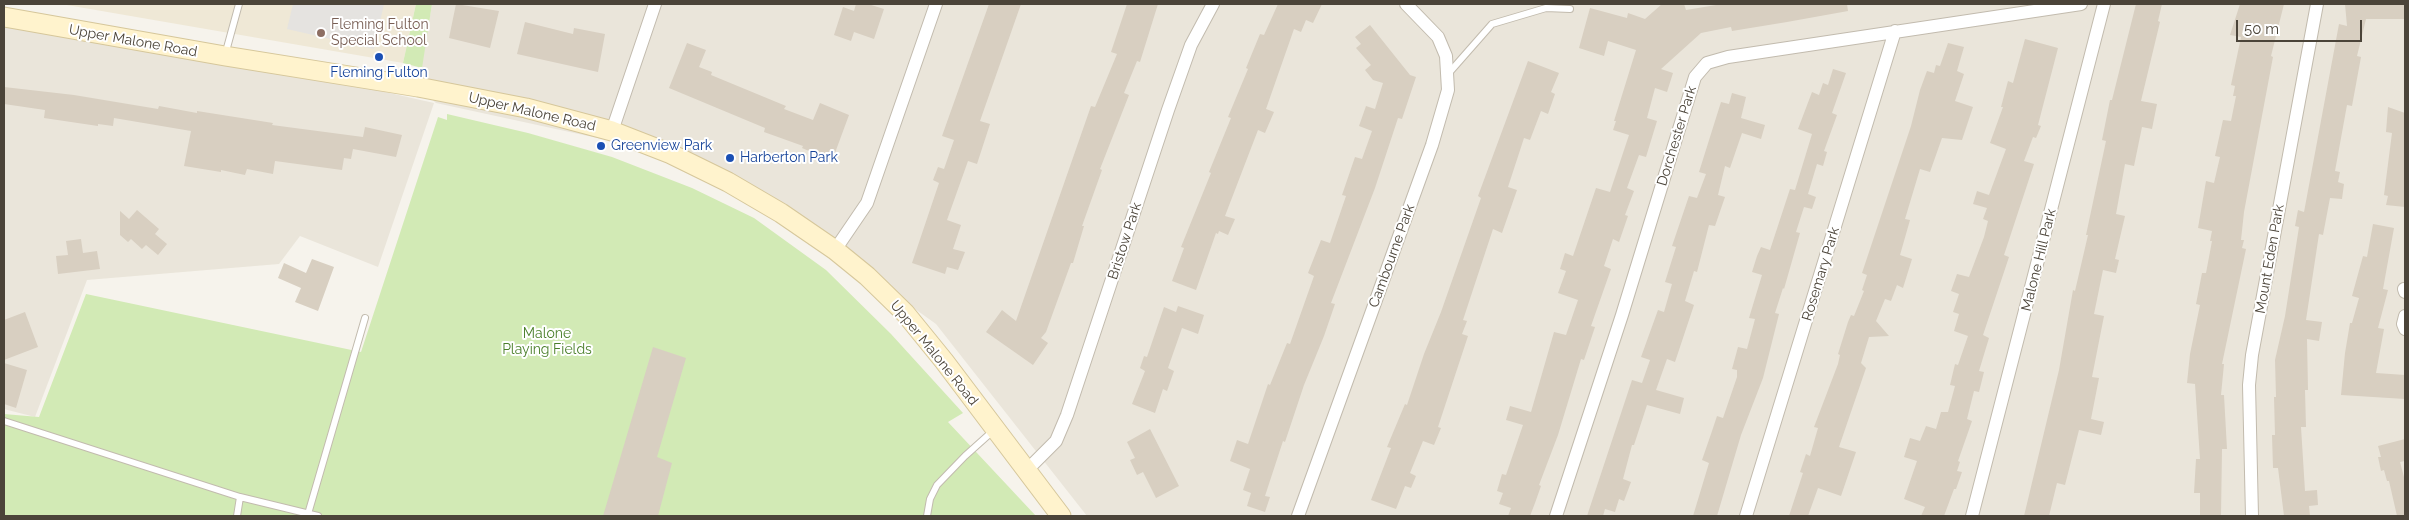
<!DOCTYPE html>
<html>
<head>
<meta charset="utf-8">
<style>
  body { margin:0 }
  #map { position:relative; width:2409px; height:520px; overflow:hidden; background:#f6f3ec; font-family:Raleway,sans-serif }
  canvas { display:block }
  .frame { position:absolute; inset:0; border:5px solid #4b4439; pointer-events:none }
  .scale { position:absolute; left:2236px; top:20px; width:126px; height:22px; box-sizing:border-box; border:2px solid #4b4439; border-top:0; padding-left:6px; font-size:15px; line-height:18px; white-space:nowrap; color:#4b4439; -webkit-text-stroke:4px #fff; paint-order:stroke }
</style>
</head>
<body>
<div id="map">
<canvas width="2409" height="520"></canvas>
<div class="frame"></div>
<div class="scale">50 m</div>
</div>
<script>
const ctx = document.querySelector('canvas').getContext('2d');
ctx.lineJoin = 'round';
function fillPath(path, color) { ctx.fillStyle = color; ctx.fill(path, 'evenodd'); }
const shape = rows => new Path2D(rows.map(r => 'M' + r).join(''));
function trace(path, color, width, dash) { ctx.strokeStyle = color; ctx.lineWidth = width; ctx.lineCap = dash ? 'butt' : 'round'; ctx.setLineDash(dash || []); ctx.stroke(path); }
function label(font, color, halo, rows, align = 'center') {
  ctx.font = font + ' Raleway,sans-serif'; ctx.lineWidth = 4; ctx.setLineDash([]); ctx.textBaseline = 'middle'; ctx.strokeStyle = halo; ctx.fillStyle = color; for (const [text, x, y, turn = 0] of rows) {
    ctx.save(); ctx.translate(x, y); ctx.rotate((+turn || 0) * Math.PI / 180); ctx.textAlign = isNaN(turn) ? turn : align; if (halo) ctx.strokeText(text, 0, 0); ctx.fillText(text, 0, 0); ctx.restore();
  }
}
fillPath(shape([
  [432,4,2405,4,2405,516,1087,516,936,324,781,213,671,154,436,103,418,87],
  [4,24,225,56,434,103,378,267,300,236,279,264,87,280,35,417,4,409]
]), '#eae5da');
fillPath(shape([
  [61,4,416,4,403,63]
]), '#efe8d6');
fillPath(shape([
  [416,4,432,4,422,68,403,63],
  [447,114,528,133,612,157,692,188,754,218,826,270,891,334,963,413,948,422,1036,516,4,516,4,414,39,417,86,294,361,352,438,117,447,120]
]), '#d2eab5');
fillPath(shape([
  [293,4,384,4,374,49,287,29]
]), '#e5e3e0');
fillPath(shape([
  [456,4,499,11,490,48,449,38],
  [856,4,868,4,884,9,874,39,854,32,851,41,834,35,843,7,854,11],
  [989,4,1021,4,980,121,990,124,977,164,968,161,947,220,961,225,953,249,965,252,958,270,947,267,945,274,912,263,939,183,933,180,938,167,944,169,954,140,942,136],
  [1127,4,1158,4,1140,62,1137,61,1124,93,1129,95,1100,169,1102,170,1082,226,1084,226,1073,263,1071,263,1046,332,1041,338,1048,343,1033,365,986,332,1002,310,1016,321,1091,106,1095,107,1117,54,1111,52],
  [1278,4,1322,4,1313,23,1306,20,1301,32,1294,29,1266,109,1274,112,1265,133,1258,130,1225,216,1235,219,1228,235,1219,231,1218,234,1216,233,1196,290,1172,281,1184,248,1181,247,1211,173,1209,172,1231,118,1228,117,1248,69,1246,68,1260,34,1264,35],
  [1662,4,1684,4,1686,10,1722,4,1847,4,1848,11,1787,22,1732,31,1731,27,1701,33,1661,69,1673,73,1667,92,1655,88,1647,118,1657,121,1646,157,1639,155,1627,188,1634,191,1625,215,1628,216,1619,242,1613,239,1604,266,1611,269,1591,326,1595,327,1584,360,1581,359,1558,435,1539,485,1541,486,1535,503,1530,516,1508,516,1511,508,1499,504,1503,493,1497,491,1502,474,1506,475,1523,425,1506,420,1510,406,1531,412,1554,332,1566,335,1578,300,1558,293,1566,271,1560,269,1565,253,1573,256,1596,188,1610,192,1629,135,1613,130,1616,121,1614,121,1636,50,1608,41,1604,56,1579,48,1590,8,1627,18,1628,13,1645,19],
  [2136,4,2162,4,2158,21,2160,22,2141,101,2157,104,2152,129,2142,127,2134,166,2125,164,2116,214,2125,216,2115,259,2119,260,2116,273,2103,270,2094,314,2104,316,2092,377,2099,378,2091,419,2104,422,2101,435,2079,430,2065,485,2057,483,2049,516,2024,516,2059,370,2073,290,2075,291,2088,235,2086,235,2106,141,2102,140,2110,100,2112,100],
  [2240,4,2284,4,2271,56,2273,57,2244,212,2241,240,2244,240,2242,248,2246,249,2222,364,2224,364,2221,395,2224,395,2227,449,2222,449,2221,516,2200,516,2200,493,2194,493,2196,459,2200,459,2195,384,2187,383,2190,354,2200,305,2196,304,2202,273,2206,273,2212,241,2210,241,2212,231,2198,228,2206,181,2214,183,2220,157,2215,156,2223,120,2231,121,2236,96,2233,96,2235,86,2231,85,2241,37,2230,35],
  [2345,4,2405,4,2405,19,2366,19,2357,56,2361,57,2352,106,2347,105,2335,171,2340,172,2338,182,2344,184,2342,199,2330,198,2323,235,2319,234,2306,320,2322,322,2319,341,2307,339,2308,390,2305,390,2306,427,2301,427,2305,491,2317,490,2318,505,2309,506,2310,516,2284,516,2278,468,2273,468,2272,435,2275,435,2274,397,2276,397,2275,360,2285,316,2299,227,2295,226,2298,210,2304,212,2339,24,2347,26],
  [525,22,573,34,574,28,605,34,598,72,517,54],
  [1370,25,1410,75,1416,77,1402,119,1398,118,1375,188,1331,303,1335,304,1324,336,1304,385,1285,442,1283,441,1265,496,1270,497,1265,512,1247,506,1251,493,1243,490,1250,469,1230,461,1237,440,1248,444,1268,384,1270,385,1287,343,1290,344,1314,276,1308,273,1321,240,1330,243,1346,196,1342,195,1355,157,1362,159,1372,131,1359,126,1366,106,1375,109,1383,83,1373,80,1365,70,1371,65,1356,48,1361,44,1355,37],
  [2025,39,2058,48,2038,125,2041,126,2036,138,2033,137,2024,161,2034,164,2004,255,2009,257,1983,335,1989,338,1979,371,1984,372,1979,392,1974,391,1967,419,1972,421,1958,461,1960,462,1957,471,1962,472,1956,489,1954,489,1944,516,1921,516,1925,507,1904,499,1917,461,1904,457,1910,438,1920,441,1926,426,1936,429,1941,412,1948,412,1955,386,1950,385,1955,364,1958,365,1968,336,1954,331,1959,314,1953,312,1959,294,1951,291,1957,274,1969,277,1984,237,1988,221,1983,219,1987,208,1973,204,1977,191,1989,195,2006,149,1990,143,2003,107,2001,107,2008,81,2013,83],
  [687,43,706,50,699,67,712,72,711,75,786,106,784,109,813,120,820,103,849,115,832,161,802,148,803,146,764,132,765,128,669,88],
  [1948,43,1964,47,1957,71,1964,74,1955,101,1973,107,1962,140,1942,138,1930,172,1920,169,1905,219,1910,220,1900,255,1912,259,1903,288,1897,285,1891,301,1885,299,1876,321,1889,336,1869,337,1861,363,1866,368,1839,447,1856,452,1841,496,1818,488,1808,516,1789,516,1803,473,1800,472,1806,454,1810,456,1818,428,1814,427,1838,364,1840,355,1838,354,1848,322,1851,315,1854,316,1864,291,1862,290,1867,275,1862,273,1911,126,1920,90,1927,71,1934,73,1936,65,1940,66],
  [1528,61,1559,73,1551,92,1555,94,1548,114,1541,111,1530,140,1524,138,1508,187,1517,190,1502,233,1493,229,1463,320,1467,321,1462,334,1468,336,1438,427,1441,428,1434,445,1423,441,1410,473,1416,476,1411,488,1405,486,1396,509,1371,500,1391,448,1387,447,1405,404,1407,405,1424,354,1441,312,1481,198,1478,196],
  [1833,69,1846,73,1832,113,1837,115,1824,151,1827,152,1823,166,1817,164,1808,194,1816,197,1812,209,1804,207,1796,232,1800,233,1784,289,1783,288,1775,313,1779,314,1763,378,1741,435,1717,516,1693,516,1709,463,1702,460,1711,434,1717,416,1723,418,1737,377,1737,370,1732,369,1738,347,1747,349,1755,319,1749,318,1762,275,1752,272,1757,256,1761,247,1770,250,1790,189,1795,190,1812,134,1798,129,1812,92,1819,95,1823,83,1828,85],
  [4,87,74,95,158,109,159,106,197,113,197,111,273,123,272,125,363,137,365,127,402,135,396,157,353,149,351,159,344,158,342,170,275,161,273,174,247,169,245,175,221,170,221,172,184,166,191,131,114,118,113,126,98,124,98,126,44,118,45,110,4,104],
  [1732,93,1746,97,1741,118,1765,125,1761,139,1742,133,1730,168,1725,166,1718,195,1725,197,1715,226,1709,225,1697,272,1694,271,1685,301,1694,305,1675,362,1667,359,1656,390,1684,398,1680,414,1647,405,1634,445,1632,445,1623,479,1631,482,1624,501,1619,499,1615,512,1605,509,1603,516,1587,516,1632,380,1642,383,1650,360,1641,357,1658,310,1664,312,1672,284,1665,282,1676,247,1672,246,1689,196,1697,198,1706,174,1699,172,1721,102,1729,104],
  [2388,107,2405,113,2405,207,2386,205,2388,196,2384,195,2392,133,2386,132],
  [137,210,159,229,155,234,167,244,158,255,146,245,142,249,131,239,128,242,120,235,120,211,129,219],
  [2373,224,2394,228,2383,289,2388,290,2378,328,2384,329,2376,373,2405,375,2405,399,2341,395,2345,353,2350,323,2352,323,2359,298,2352,296,2363,256,2367,257],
  [81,239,83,253,97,251,100,269,58,274,56,256,68,255,66,241],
  [312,259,334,267,318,311,295,302,301,288,278,278,284,263,306,273],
  [1178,306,1204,315,1198,334,1182,328,1168,368,1174,371,1167,391,1163,389,1155,413,1132,404,1145,371,1140,368,1144,356,1147,357,1164,307,1176,312],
  [25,312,38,347,4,360,4,320],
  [653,347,686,358,657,457,672,463,658,516,603,516],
  [4,363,27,370,16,408,4,404],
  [1150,429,1179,486,1156,498,1143,472,1137,475,1130,460,1135,458,1127,442],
  [2405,439,2405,461,2400,462,2405,481,2405,516,2397,516,2389,481,2387,481,2384,470,2381,471,2378,457,2381,457,2378,446]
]), '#d8cfc1');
const lane = shape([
  [225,55,239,4],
  [1448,74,1492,24,1546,8,1570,9],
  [4,421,240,497,318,516],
  [308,514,365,318],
  [237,516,240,497],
  [927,516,930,499,937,485,965,456,994,430]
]);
const street = shape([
  [612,131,655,4],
  [835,250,867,203,936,4],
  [2404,289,2405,292],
  [2405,316,2403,324,2405,329],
  [1026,471,1056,441,1067,415,1168,110,1191,45,1213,4],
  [1298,516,1432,145,1448,90,1446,56,1438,37,1406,4],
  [1556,516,1622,315,1695,77,1707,63,1728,57,2081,4],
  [1746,516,1895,31],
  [1972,516,2104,4],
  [2252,516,2249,385,2252,355,2317,4]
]);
const secondary = shape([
  [4,17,225,56,418,87,526,108,612,131,671,154,728,182,781,213,835,250,867,276,905,313,944,361,1061,516]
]);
trace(lane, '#c2bbae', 8);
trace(street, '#c2bbae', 14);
trace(secondary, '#d6c79b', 21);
trace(lane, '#fff', 6);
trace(street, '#fff', 12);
trace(secondary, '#fff3cd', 19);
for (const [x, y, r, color] of [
  [321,33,5,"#8d6e63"],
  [379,57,5,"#1a4fb4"],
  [601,146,5,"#1a4fb4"],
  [730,158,5,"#1a4fb4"]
]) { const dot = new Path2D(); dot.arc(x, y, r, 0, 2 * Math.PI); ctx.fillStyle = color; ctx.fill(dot); trace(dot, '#fff', 2); }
label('14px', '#785e54', '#fff', [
  ["Fleming Fulton",331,25],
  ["Special School",331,41]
], 'left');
label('14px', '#4b4439', '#fff', [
  ["Upper Malone Road",133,41,10],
  ["Upper Malone Road",532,112,13],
  ["Dorchester Park",1677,136,-73],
  ["Bristow Park",1125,241,-72],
  ["Cambourne Park",1392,256,-70],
  ["Mount Eden Park",2270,259,-80],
  ["Malone Hill Park",2039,260,-76],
  ["Rosemary Park",1821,274,-73],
  ["Upper Malone Road",934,353,51]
]);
label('14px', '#164399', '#fff', [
  ["Fleming Fulton",379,73,"center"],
  ["Greenview Park",611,146],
  ["Harberton Park",740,158]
], 'left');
label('14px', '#4a7f2a', '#fff', [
  ["Malone",547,334],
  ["Playing Fields",547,350]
]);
</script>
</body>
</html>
